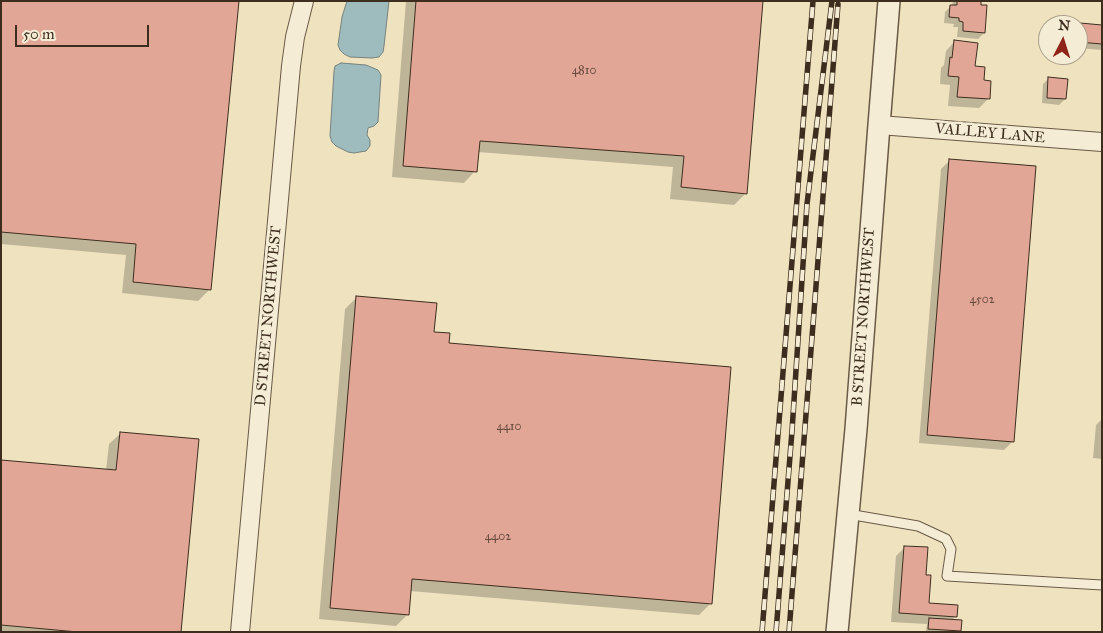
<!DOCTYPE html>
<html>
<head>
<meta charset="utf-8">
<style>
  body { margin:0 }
  #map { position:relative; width:1103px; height:633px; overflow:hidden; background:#eee2bf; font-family:"IM FELL Great Primer",serif }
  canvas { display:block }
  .frame { position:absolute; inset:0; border:2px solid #3d2d1e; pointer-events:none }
  .north { position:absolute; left:1038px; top:15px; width:50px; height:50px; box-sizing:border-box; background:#f4ecd5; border:1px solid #aba08c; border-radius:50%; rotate:5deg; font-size:14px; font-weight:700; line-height:20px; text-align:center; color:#3d2d1e }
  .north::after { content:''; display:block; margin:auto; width:18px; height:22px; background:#8f2418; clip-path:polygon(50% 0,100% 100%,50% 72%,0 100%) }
  .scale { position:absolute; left:15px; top:25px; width:134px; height:22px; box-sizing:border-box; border:2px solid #3d2d1e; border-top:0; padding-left:6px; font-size:15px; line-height:18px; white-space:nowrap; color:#3d2d1e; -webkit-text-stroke:4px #f4ecd5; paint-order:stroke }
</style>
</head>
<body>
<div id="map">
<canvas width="1103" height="633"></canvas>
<div class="frame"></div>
<div class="north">N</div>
<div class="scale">50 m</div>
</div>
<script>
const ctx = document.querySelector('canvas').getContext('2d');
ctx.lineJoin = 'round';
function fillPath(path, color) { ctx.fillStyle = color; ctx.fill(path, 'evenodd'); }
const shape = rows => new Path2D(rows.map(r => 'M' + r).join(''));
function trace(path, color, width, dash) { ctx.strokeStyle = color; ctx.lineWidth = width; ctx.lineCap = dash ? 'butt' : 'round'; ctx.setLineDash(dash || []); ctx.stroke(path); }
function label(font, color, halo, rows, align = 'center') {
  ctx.font = font + ' "IM FELL Great Primer",serif'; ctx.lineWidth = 5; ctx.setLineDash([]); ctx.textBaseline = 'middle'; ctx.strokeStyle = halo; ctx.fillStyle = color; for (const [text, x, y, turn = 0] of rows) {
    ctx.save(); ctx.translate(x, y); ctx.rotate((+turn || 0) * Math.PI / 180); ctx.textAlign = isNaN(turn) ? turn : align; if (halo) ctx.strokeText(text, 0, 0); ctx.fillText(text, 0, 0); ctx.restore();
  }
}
const water = shape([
  [347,1,389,1,384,46,383,52,379,57,372,58,350,57,344,54,340,50,338,45,342,17,347,1],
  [341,63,366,65,378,70,381,75,378,122,374,126,368,128,367,135,370,140,370,146,366,151,354,153,348,152,336,146,332,142,330,136,334,71,335,66,341,63]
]);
fillPath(water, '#9ebbbd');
trace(water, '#77827d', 1);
fillPath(shape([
  [1,1,210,289,198,301,122,293,126,255,1,244],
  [406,1,762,1,746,193,734,205,670,199,673,167,478,152,475,171,464,183,392,177],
  [953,1,980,1,984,33,978,39,957,37,958,27,953,27,954,24,944,23,945,12,951,6,952,6],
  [1080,24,1102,26,1102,50,1078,48,1078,27],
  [954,42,974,67,983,81,988,99,979,108,948,106,950,85,940,84,941,68,944,65,946,51],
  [1049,78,1065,99,1059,105,1042,103,1043,84],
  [950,160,1013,441,1004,450,919,443,941,169],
  [356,298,433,333,448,344,730,368,710,604,699,615,410,591,408,614,396,626,319,619,345,309],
  [1102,419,1102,459,1093,458,1096,425],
  [121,433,180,632,1,632,1,461,106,470,109,444],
  [905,547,924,576,927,604,956,616,951,621,960,631,959,632,926,631,927,624,891,622,896,556]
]), '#0003');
const building = shape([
  [1,1,239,1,211,290,133,282,136,244,1,232,1,1],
  [416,1,763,1,747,194,681,187,684,156,480,141,477,172,403,166,416,1],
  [957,1,981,1,981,5,987,5,985,33,963,31,963,22,959,21,959,18,949,17,950,5,957,5,957,1],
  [1080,23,1102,25,1102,44,1078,42,1080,23],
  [954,40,978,43,975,66,985,67,984,80,991,81,990,99,957,97,959,77,948,76,950,57,952,58,954,40],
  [1048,77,1068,79,1066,99,1047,98,1048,77],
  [949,159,1036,166,1014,442,927,435,949,159],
  [356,296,437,303,434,332,450,333,449,343,731,367,712,604,412,579,409,615,330,608,356,296],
  [120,432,199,439,181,632,78,632,1,625,1,460,116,470,120,432],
  [904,546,928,547,926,575,931,575,929,603,958,605,957,617,899,613,904,546],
  [929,618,962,620,961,631,928,629,929,618]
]);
fillPath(building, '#e2a696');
trace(building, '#3d2d1e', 1);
const service = shape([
  [848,514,918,526,946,539,951,549,947,576,1102,585]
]);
const minor = shape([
  [879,125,1102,142],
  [240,632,291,66,295,37,304,1]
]);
const tertiary = shape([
  [837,632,856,429,879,125,889,1]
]);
trace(service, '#695a46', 11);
trace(minor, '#695a46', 20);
trace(tertiary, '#695a46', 24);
trace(service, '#f4ecd5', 9);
trace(minor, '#f4ecd5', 18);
trace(tertiary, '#f4ecd5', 21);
const rail = shape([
  [762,632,813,1],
  [776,632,792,431,807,204,832,1],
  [789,632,838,4]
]);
trace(rail, '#3d2d1e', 5.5);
trace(rail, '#f4ecd5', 4, [11]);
label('12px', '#664b3c', null, [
  ["4810",584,71],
  ["4502",982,300],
  ["4410",509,427],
  ["4402",498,537]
]);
label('15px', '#3d2d1e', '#f4ecd5', [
  ["VALLEY LANE",990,134,5],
  ["D STREET NORTHWEST",269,316,-85],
  ["B STREET NORTHWEST",864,317,-86]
]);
</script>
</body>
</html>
